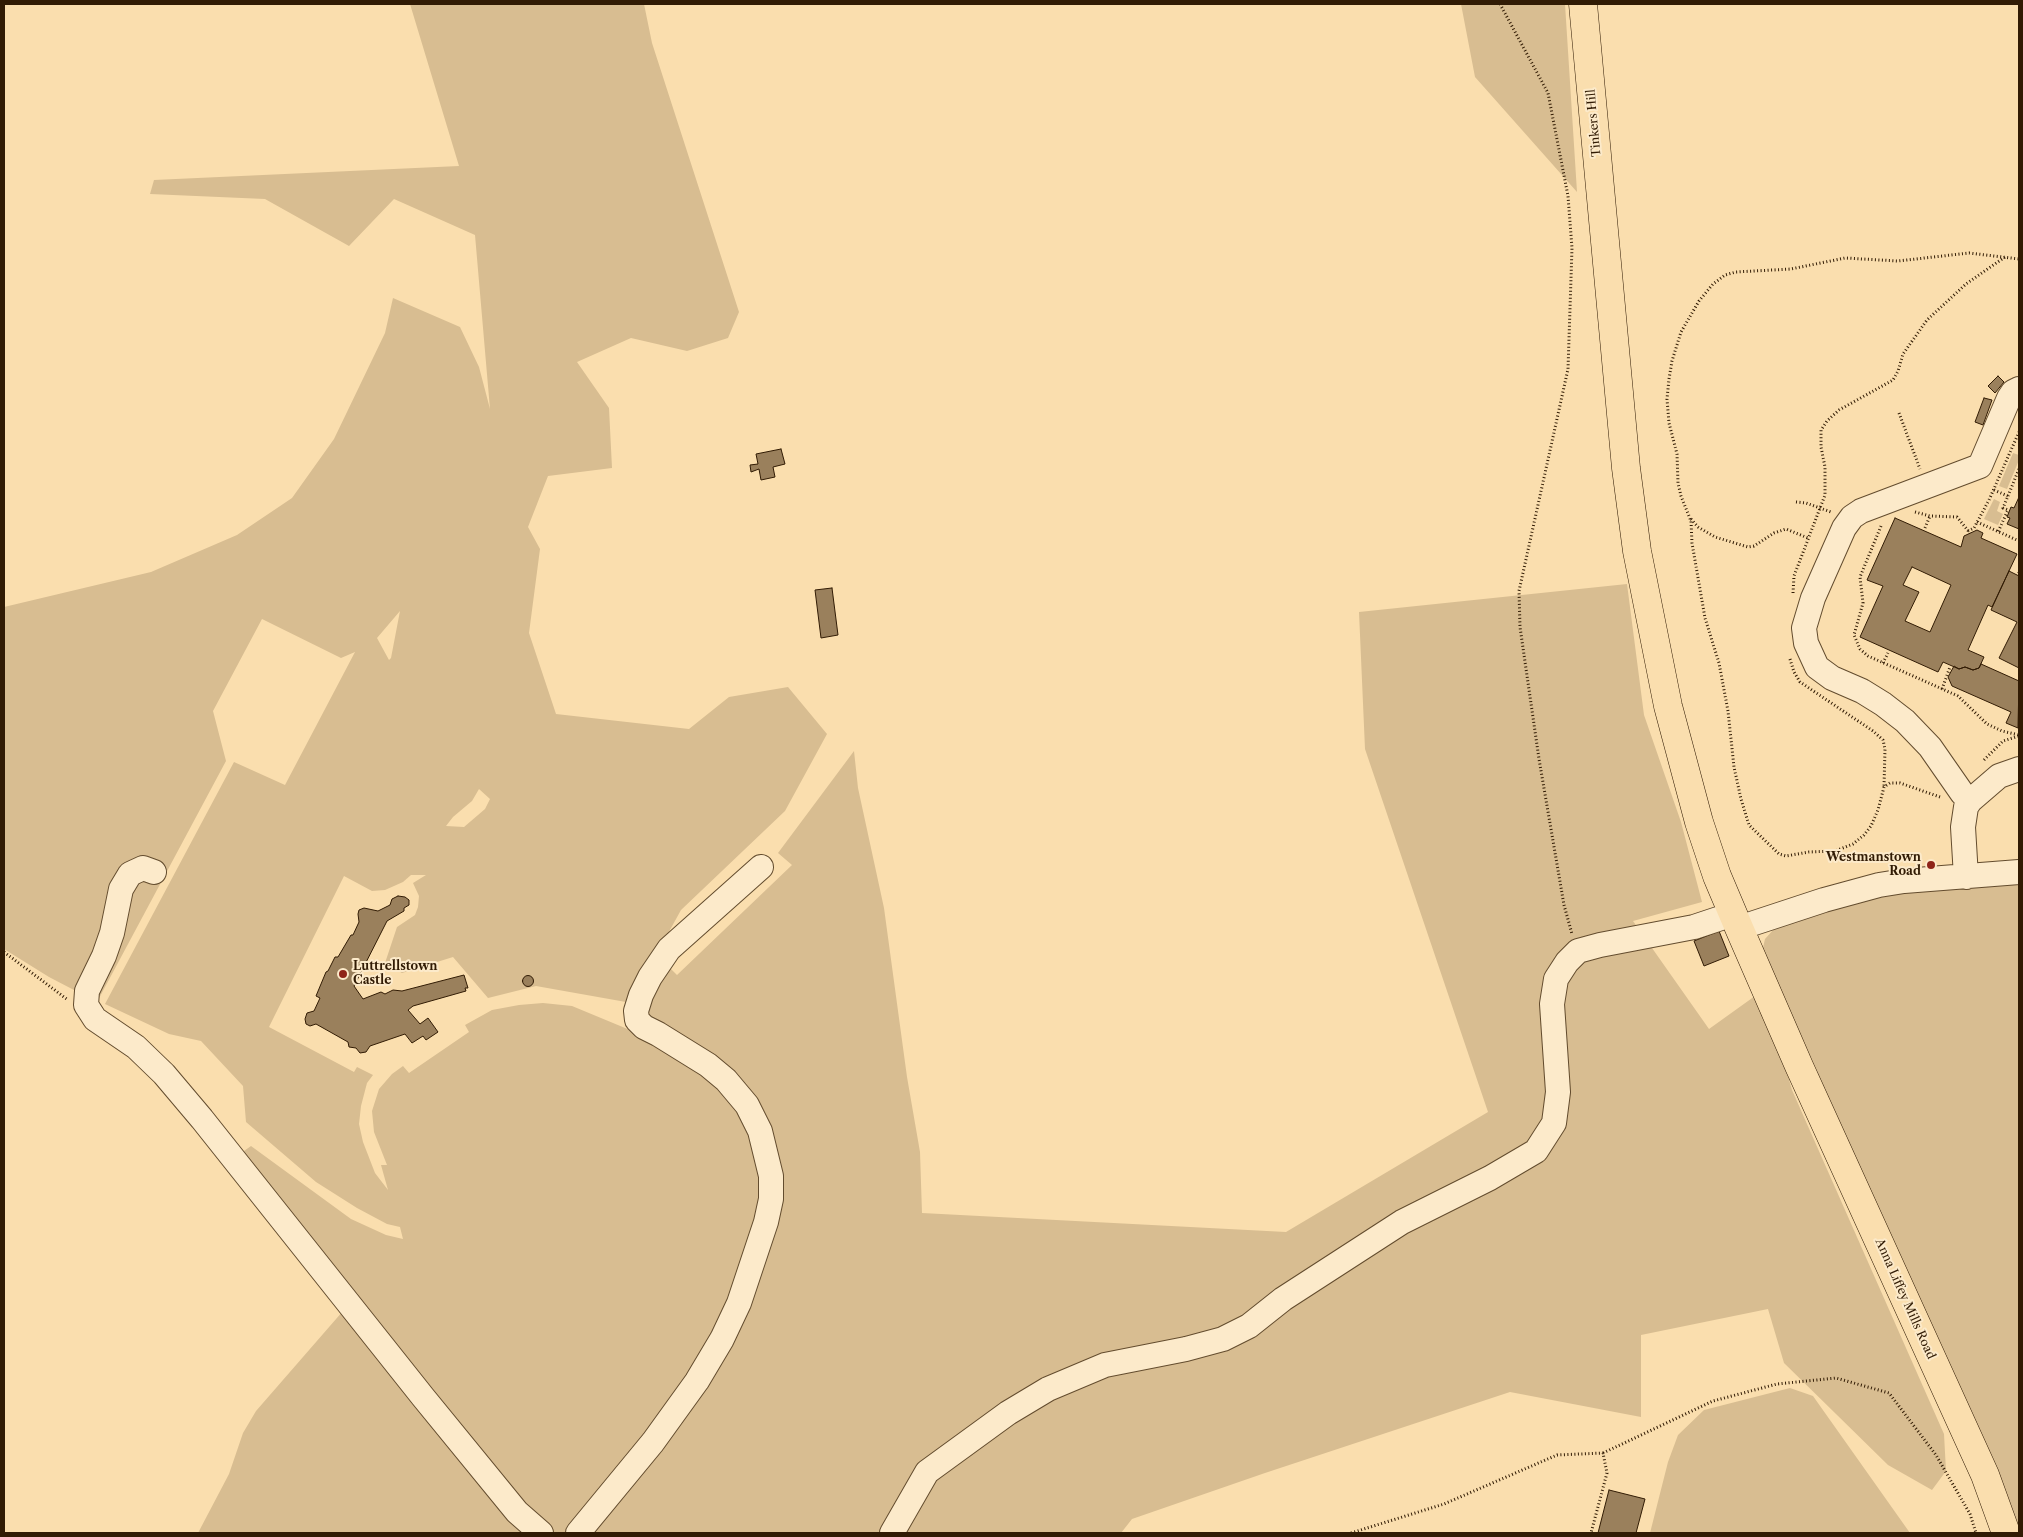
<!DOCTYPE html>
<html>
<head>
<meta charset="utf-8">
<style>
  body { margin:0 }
  #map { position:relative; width:2023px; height:1537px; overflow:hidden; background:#fadeae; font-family:"Libre Caslon Text",serif }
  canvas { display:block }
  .frame { position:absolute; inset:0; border:5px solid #311b04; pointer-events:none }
</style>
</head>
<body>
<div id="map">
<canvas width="2023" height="1537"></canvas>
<div class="frame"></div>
</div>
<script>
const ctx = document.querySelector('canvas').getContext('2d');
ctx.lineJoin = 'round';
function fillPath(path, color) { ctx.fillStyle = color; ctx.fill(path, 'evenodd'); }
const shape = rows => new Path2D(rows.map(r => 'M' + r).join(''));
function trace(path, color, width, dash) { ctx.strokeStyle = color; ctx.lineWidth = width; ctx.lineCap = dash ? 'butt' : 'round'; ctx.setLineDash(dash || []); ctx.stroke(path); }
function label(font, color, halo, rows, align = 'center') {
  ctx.font = font + ' "Libre Caslon Text",serif'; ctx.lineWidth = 4; ctx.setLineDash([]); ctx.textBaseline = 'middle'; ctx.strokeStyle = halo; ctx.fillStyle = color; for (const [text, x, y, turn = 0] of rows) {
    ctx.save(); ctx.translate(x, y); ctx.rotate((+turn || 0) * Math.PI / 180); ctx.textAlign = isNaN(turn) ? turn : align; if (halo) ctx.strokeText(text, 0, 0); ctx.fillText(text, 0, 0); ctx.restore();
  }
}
fillPath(shape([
  [410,4,644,4,652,43,739,312,728,338,687,351,631,338,577,362,609,408,612,468,548,476,528,527,540,549,529,633,556,714,689,729,729,697,788,687,827,734,785,811,681,910,644,977,626,1002,536,986,488,998,453,957,402,973,385,963,397,927,415,915,418,907,419,896,413,883,426,875,411,875,403,882,385,890,372,891,344,876,269,1027,354,1072,357,1067,373,1075,367,1083,361,1106,359,1124,363,1142,375,1173,388,1190,381,1165,387,1165,374,1132,372,1111,379,1089,392,1074,403,1066,409,1073,469,1032,465,1025,492,1010,519,1005,543,1003,572,1006,642,1035,756,1111,644,1018,666,964,677,975,792,865,778,853,854,751,858,788,884,908,907,1077,920,1152,922,1213,1286,1232,1488,1112,1365,749,1359,612,1627,584,1644,715,1681,822,1702,902,1633,921,1709,1029,1755,996,1786,1069,1792,1090,1944,1434,1946,1471,1932,1490,1888,1465,1784,1363,1768,1309,1641,1335,1641,1417,1510,1392,1265,1473,1132,1519,1121,1533,198,1533,229,1474,243,1433,256,1411,343,1311,237,1156,251,1146,351,1219,386,1235,403,1239,400,1227,387,1224,357,1208,316,1182,246,1122,243,1086,201,1041,169,1034,105,1004,234,762,285,785,355,652,341,658,262,619,213,711,226,761,97,1002,49,977,4,949,4,607,151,572,237,535,292,498,334,439,385,333,393,298,460,327,479,367,490,409,475,235,394,199,349,246,265,199,150,194,154,180,459,166],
  [400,611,391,658,389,660,377,638],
  [479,789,490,799,485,809,464,827,446,826,453,817,472,801],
  [1461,4,1565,4,1577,192,1475,77],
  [2013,453,2019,455,2019,460,2007,489,1999,486],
  [1994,499,2000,502,1997,511,2003,514,1998,525,1984,519],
  [2019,884,2019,1533,1997,1505,1815,1066,1762,952,1765,939,1774,929,1838,906,1867,898,1896,894],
  [1790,1388,1813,1396,1910,1533,1650,1533,1668,1462,1678,1435,1704,1410]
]), '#d8bd91');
const building = shape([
  [1998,376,2004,382,1995,393,1988,386,1998,376],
  [1984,398,1992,400,1983,425,1975,422,1984,398],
  [781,449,785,464,773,467,775,477,761,480,759,469,751,472,750,465,758,464,756,454,781,449],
  [2019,497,2019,529,2007,524,2010,518,2007,517,2011,507,2014,508,2019,497],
  [1895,518,1961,547,1964,536,1977,530,1983,533,1981,538,2017,554,1992,607,1988,605,1968,650,1984,657,1979,668,1973,670,1965,667,1959,669,1943,662,1938,672,1860,637,1883,586,1867,580,1895,518],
  [1912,567,1951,585,1930,632,1905,621,1919,592,1903,585,1912,567],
  [2009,571,2019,576,2019,668,1999,658,2017,622,1991,610,2009,571],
  [832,588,838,635,821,638,815,590,832,588],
  [1981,664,2019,681,2018,728,2006,723,2011,712,1952,686,1948,677,1954,666,1959,669,1965,667,1973,670,1979,668,1981,664],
  [398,896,405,897,409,900,409,905,404,908,404,911,387,921,354,986,363,999,381,992,385,994,393,990,402,991,464,975,468,988,465,988,466,991,413,1006,408,1010,420,1024,428,1018,438,1032,426,1040,423,1036,412,1043,405,1034,370,1046,366,1052,360,1053,356,1048,349,1047,348,1042,316,1024,310,1026,306,1024,305,1019,307,1013,314,1011,320,998,316,996,326,972,328,971,335,957,338,957,351,935,353,935,359,922,358,914,359,910,364,908,378,911,390,905,392,899,398,896],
  [1719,931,1729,956,1704,966,1694,941,1719,931],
  '522.5 981a5.5 5.5 0 1 1 11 0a5.5 5.5 0 1 1-11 0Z',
  [1609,1490,1645,1499,1636,1533,1598,1533,1609,1490]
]);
fillPath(building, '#9a805c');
trace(building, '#311b04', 1);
const minor = shape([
  [1970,801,1962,793,1930,747,1905,721,1883,704,1862,691,1832,678,1817,667,1806,643,1804,628,1813,598,1844,528,1852,517,1861,511,1980,466,2009,398,2013,392,2019,389],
  [154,872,143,868,130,874,121,889,112,933,104,956,87,991,86,1005,95,1019,136,1047,164,1074,202,1119,423,1397,517,1512,541,1533],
  [1966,877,1963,827,1966,807,1970,801,1999,776,2019,769],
  [1739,928,1824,900,1879,885,1904,881,2019,872],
  [578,1533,653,1442,697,1381,722,1339,739,1303,766,1222,771,1199,771,1176,760,1131,747,1105,726,1080,708,1065,658,1034,644,1027,637,1020,636,1011,641,995,650,977,669,949,761,867],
  [892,1533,927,1472,1008,1413,1048,1389,1105,1365,1186,1349,1223,1339,1249,1326,1283,1299,1402,1222,1490,1178,1536,1151,1554,1123,1558,1092,1552,1004,1556,979,1567,962,1578,951,1600,945,1694,927,1733,914]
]);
const major = shape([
  [1583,4,1626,468,1637,551,1668,706,1699,822,1717,876,1739,928,1799,1066,1985,1475,2006,1533]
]);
trace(minor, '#634c2e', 26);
trace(major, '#311b04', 29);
trace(shape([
  [1500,4,1548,93,1568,196,1572,248,1568,369,1519,591,1520,627,1539,759,1564,905,1572,934],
  [1899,413,1920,469],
  [1994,490,2008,496,2003,508,2008,510,1998,532],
  [2008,496,2019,469],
  [1796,502,1806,503,1831,512],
  [1915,512,1930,516,1957,517,1970,533],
  [1691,519,1698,527,1715,537,1748,547,1754,546,1774,533,1786,529,1808,538],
  [1977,522,2019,541],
  [1881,526,1860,577,1863,603,1854,635,1860,649,1868,656,1958,696,1987,724,2002,731,2019,735],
  [1925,528,1930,516],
  [1968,531,1974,528,1989,500,2019,432],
  [2019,572,2019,573],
  [1793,593,1794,576,1825,495,1825,467,1821,447,1821,430,1827,421,1839,410,1893,380,1898,371,1903,354,1927,320,1966,284,2005,257],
  [1790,659,1794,672,1800,682,1873,731,1883,740,1885,749,1884,787],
  [1883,663,1888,653],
  [1942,689,1950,667],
  [1984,760,2003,741,2019,736],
  [1940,797,1900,783,1890,783,1884,787,1878,810,1871,826,1864,835,1853,844,1835,851,1809,852,1786,856,1779,854,1749,825,1741,799,1734,767,1728,711,1719,663,1705,618,1692,543,1691,521,1681,496,1678,483,1677,454,1669,423,1667,399,1669,379,1672,361,1681,332,1699,301,1713,284,1725,275,1736,272,1791,269,1845,258,1898,261,1969,253,2019,259],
  [4,952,68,1000],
  [1603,1453,1713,1401,1777,1384,1836,1378,1889,1393,1936,1455,1970,1514,1976,1533],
  [1351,1533,1444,1504,1557,1455,1603,1453,1607,1473,1591,1533]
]), '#311b04', 3, [1, 2.5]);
trace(minor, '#fceaca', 24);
trace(major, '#fadeae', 28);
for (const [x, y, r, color] of [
  [1931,865,5,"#8f2418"],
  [343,974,5,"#8f2418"]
]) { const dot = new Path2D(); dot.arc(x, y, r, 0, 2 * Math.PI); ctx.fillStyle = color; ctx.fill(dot); trace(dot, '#fceaca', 2); }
label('12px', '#311b04', '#fceaca', [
  ["Tinkers Hill",1594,123,-95],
  ["Anna Liffey Mills Road",1905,1299,66]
]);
label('bold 12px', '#311b04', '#fceaca', [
  ["Westmanstown",1921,858],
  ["Road",1921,872],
  ["Luttrellstown",353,967,"left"],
  ["Castle",353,981,"left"]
], 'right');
</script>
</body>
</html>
